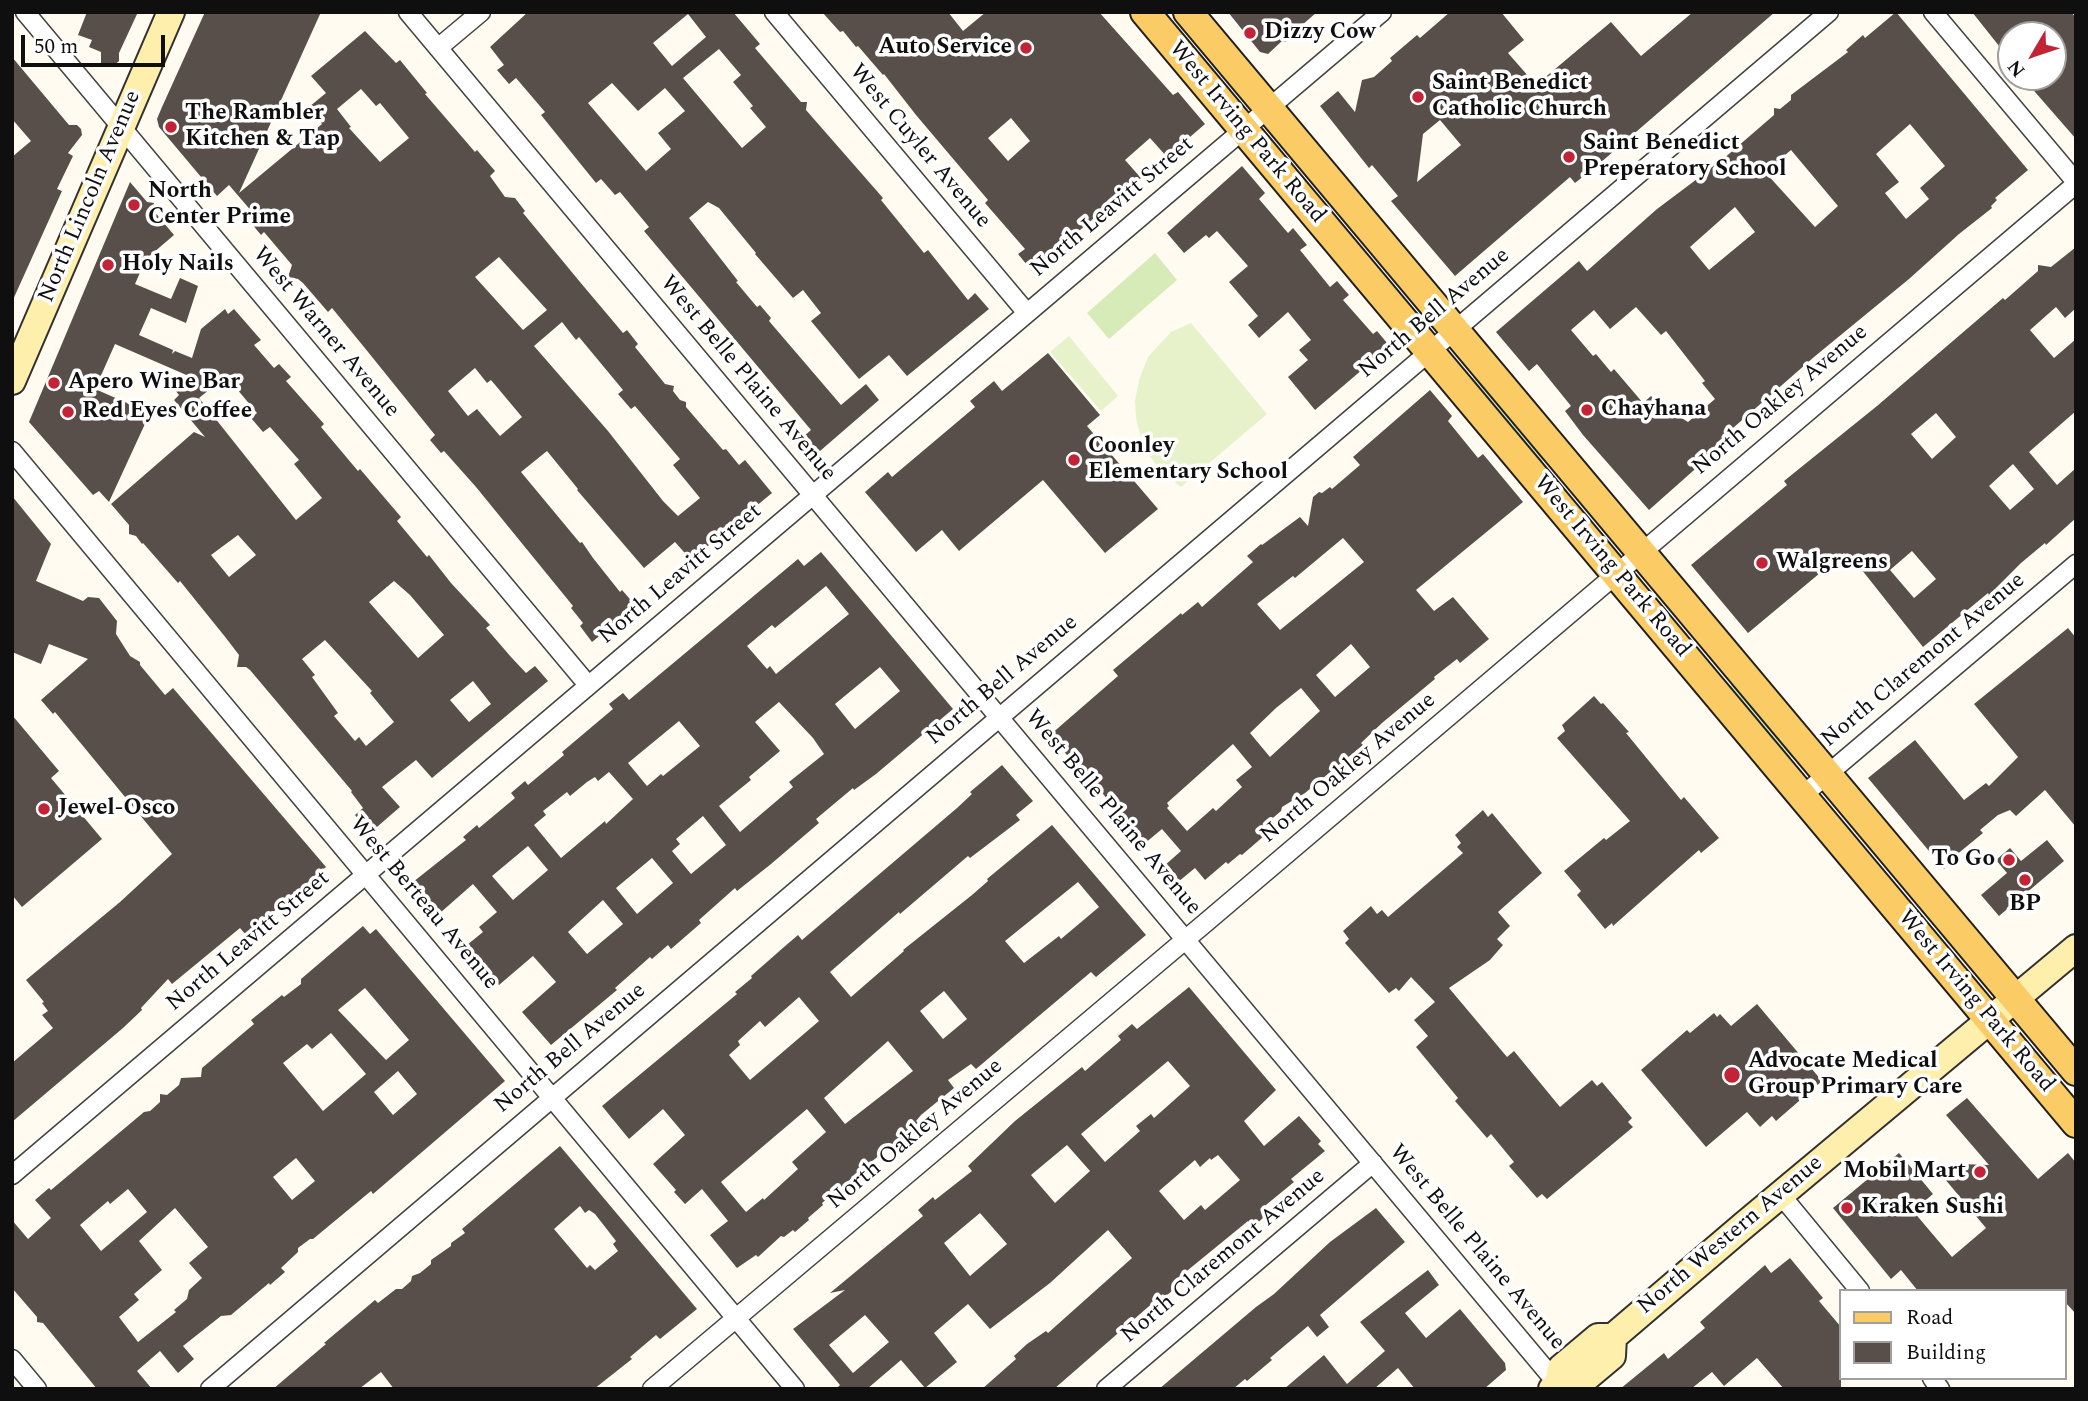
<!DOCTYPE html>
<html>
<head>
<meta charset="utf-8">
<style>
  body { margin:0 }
  #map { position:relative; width:2088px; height:1401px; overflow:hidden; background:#fffbf1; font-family:Spectral,serif }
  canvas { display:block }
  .frame { position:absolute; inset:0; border:14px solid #0f0f0f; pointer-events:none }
  .legend { position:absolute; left:1839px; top:1289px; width:228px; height:91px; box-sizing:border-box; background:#fff; border:2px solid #9f9f9f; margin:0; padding:9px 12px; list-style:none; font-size:21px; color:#0f0f0f }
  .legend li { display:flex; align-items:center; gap:14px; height:35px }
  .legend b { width:35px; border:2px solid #9f9f9f }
  .north { position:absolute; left:1997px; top:21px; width:70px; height:70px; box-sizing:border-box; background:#fff; border:2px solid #9f9f9f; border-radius:50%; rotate:231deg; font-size:19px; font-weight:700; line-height:28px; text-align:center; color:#0f0f0f }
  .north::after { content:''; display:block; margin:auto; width:24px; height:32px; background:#c32337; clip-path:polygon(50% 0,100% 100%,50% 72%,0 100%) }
  .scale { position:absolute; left:21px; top:35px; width:144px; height:32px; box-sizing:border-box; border:4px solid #0f0f0f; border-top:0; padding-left:9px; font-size:21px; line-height:24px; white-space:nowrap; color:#0f0f0f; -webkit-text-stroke:5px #fff; paint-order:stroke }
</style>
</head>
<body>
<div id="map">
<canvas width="2088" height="1401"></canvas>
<div class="frame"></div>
<ul class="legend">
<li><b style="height:9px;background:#fbcb65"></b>Road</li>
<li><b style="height:19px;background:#584f4b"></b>Building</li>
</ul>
<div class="north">N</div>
<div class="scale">50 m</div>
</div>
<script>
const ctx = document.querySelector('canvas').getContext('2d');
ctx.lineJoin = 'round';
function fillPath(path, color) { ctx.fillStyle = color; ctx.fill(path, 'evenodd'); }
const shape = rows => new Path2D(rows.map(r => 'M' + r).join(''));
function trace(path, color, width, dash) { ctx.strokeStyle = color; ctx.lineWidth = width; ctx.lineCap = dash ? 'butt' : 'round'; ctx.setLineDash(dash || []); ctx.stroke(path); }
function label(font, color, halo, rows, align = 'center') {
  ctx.font = font + ' Spectral,serif'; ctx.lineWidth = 7; ctx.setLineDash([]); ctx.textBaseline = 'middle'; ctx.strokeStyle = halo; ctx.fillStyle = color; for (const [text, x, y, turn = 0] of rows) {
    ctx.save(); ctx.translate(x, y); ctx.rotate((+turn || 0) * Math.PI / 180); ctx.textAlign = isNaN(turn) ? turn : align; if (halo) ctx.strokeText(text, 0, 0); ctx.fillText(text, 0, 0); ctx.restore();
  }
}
fillPath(shape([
  [1155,253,1177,280,1109,339,1087,313],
  [1478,373,1548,457,1539,464,1469,381],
  [1734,683,1797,753,1787,760,1728,688]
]), '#d7ebb9');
fillPath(shape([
  [1191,323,1267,414,1181,487,1159,469,1143,446,1136,418,1135,401,1139,380,1148,357,1171,332],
  [1069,336,1118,396,1101,411,1050,352]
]), '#e7f2cb');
fillPath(shape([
  [87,12,138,12,119,53,119,61,112,67,101,65,101,52,89,47,92,40,78,35],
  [205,12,321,12,239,193,322,124,309,107,326,93,311,76,365,31,396,63,400,60,427,93,425,94,475,152,477,150,495,171,490,176,505,197,515,198,525,211,523,213,580,282,623,333,627,330,638,344,635,347,665,384,674,386,673,391,680,400,686,402,686,407,723,450,726,449,739,465,745,460,772,493,691,560,675,542,644,568,577,490,578,489,547,451,521,472,580,543,582,542,593,558,620,592,622,590,636,606,592,642,580,626,583,623,571,608,573,606,476,487,444,451,441,453,430,440,435,435,364,347,332,308,328,312,303,283,298,279,288,277,292,265,264,232,261,235,247,218,253,213,229,185,217,196,159,127,157,119,162,107],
  [361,89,376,106,380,103,409,138,380,162,349,128,351,127,337,109],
  [499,257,547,310,523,330,475,277],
  [562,322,576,340,579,337,623,390,618,394,631,409,635,406,680,459,673,465,700,498,678,516,663,501,608,431,534,346],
  [475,368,487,383,491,380,522,417,500,436,477,409,468,416,448,391],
  [528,12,733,12,760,44,755,48,801,102,807,102,806,110,883,198,881,200,924,253,928,250,968,300,975,293,989,309,907,376,889,355,859,379,811,321,821,313,803,290,793,298,755,254,756,253,719,208,708,202,689,218,738,281,736,282,757,307,760,305,771,318,769,321,841,405,866,384,879,400,820,451,813,450,802,438,811,430,644,231,649,227,620,192,615,195,601,179,596,183,541,115,545,112,516,78,509,84,497,70,504,65,490,47],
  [688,14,706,37,672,66,653,43],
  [719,49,741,75,733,82,753,106,750,108,766,127,742,148,683,78],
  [612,83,638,111,665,88,685,111,658,133,671,149,646,171,588,103],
  [822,12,948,12,963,31,986,12,1099,12,1173,95,1178,92,1205,124,1167,157,1150,138,1125,160,1141,178,1032,271,1018,254,1025,249,985,203,988,200,916,115,884,74,883,75,858,46,856,47,843,31,840,32],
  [1011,118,1030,141,1008,161,988,138],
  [1228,12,1317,12,1293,33,1286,42,1282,41,1268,54,1260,52],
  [1450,12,1501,12,1524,40,1508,53,1536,85,1611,22,1641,56,1693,12,1775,12,1600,163,1575,183,1570,177,1455,276,1391,201,1398,196,1372,165,1369,168,1320,106,1338,91,1355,112,1362,80,1374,77,1392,61,1390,58,1417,35,1420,38],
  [1440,120,1461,145,1417,182,1423,134],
  [1896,12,2028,170,1995,198,1997,200,1991,206,1992,208,1959,234,1909,279,1814,357,1725,435,1729,439,1649,510,1583,435,1565,411,1571,406,1537,364,1529,371,1496,332,1579,261,1587,271,1657,209,1701,176,1718,159,1722,160,1774,115,1774,108,1780,109,1791,100,1791,95,1848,52,1846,50,1863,35,1865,38],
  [1910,124,1945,166,1920,188,1929,199,1906,219,1885,193,1899,182,1876,154],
  [1791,150,1838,206,1815,227,1765,172],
  [1735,207,1755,232,1709,270,1690,247],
  [1636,307,1661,335,1666,331,1705,381,1702,383,1715,399,1688,422,1659,404,1651,396,1643,403,1614,369,1611,372,1596,354,1593,356,1571,330,1594,310,1610,329],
  [1972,12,2071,12,2076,18,2076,139,2022,77,2053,77,2053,35,2011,35,2011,61],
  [12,57,69,125,77,125,81,129,82,135,68,153,73,156,57,189,62,191,12,302,12,157,31,141,12,119],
  [1242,166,1265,193,1259,199,1288,233,1293,228,1307,245,1300,250,1330,287,1337,281,1349,295,1343,300,1373,334,1377,331,1393,350,1380,352,1379,359,1370,363,1315,410,1288,377,1308,360,1299,350,1311,340,1288,312,1259,338,1248,325,1258,316,1229,282,1248,266,1217,231,1209,238,1206,235,1184,253,1167,233],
  [130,182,147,202,154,203,153,210,174,235,146,259,135,284,171,299,180,278,198,286,186,323,151,308,139,335,173,350,172,354,175,351,192,358,201,329,225,309,228,314,234,309,261,340,254,345,274,368,279,364,291,377,286,381,324,424,321,427,358,471,360,469,401,517,397,521,427,557,429,555,451,583,490,625,486,628,511,657,526,673,535,666,548,681,432,778,416,760,382,787,400,807,370,833,355,815,363,808,351,792,352,791,250,670,246,667,237,667,239,655,226,638,180,581,178,583,143,543,142,544,136,536,129,534,129,525,111,504,194,432,205,437,174,400,179,395,175,390,191,377,115,344,95,389,150,413,109,502,99,491,93,495,29,422],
  [226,376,257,413,251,418,263,432,270,427,299,460,294,464,322,498,296,520,199,398],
  [238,535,256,555,229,577,211,555],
  [394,581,410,595,444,635,418,658,369,602],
  [325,640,372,691,370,693,394,722,366,746,359,737,355,741,334,716,338,713,312,677,315,675,302,659],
  [473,681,491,704,469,722,450,700],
  [2076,247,2076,308,2065,318,2056,307,2030,330,2054,358,2076,339,2076,411,2029,452,2057,485,2076,468,2076,518,2046,545,2045,543,2021,563,1989,595,1988,593,1923,647,1850,555,1847,557,1844,553,1748,633,1691,565,1787,485,1784,481,1877,406,2003,298,2005,300,2038,271,2038,265,2051,267],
  [1936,413,1956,437,1932,459,1911,434],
  [2013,464,2034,489,2010,510,1989,486],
  [1912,551,1936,579,1914,598,1890,570],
  [1048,353,1100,415,1087,426,1158,509,1105,553,1043,480,959,551,942,530,916,552,865,492,888,472,892,477,975,407,970,401,994,381,1002,391],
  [1430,390,1452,416,1448,421,1478,458,1483,454,1523,502,1416,590,1434,611,1453,597,1489,639,1460,663,1457,659,1434,677,1435,679,1382,723,1361,743,1363,745,1305,793,1282,807,1281,811,1267,823,1272,829,1242,855,1240,854,1228,864,1226,862,1205,880,1195,868,1178,882,1164,866,1181,851,1162,829,1144,844,1090,778,1088,780,1050,735,1118,676,1113,670,1181,613,1182,615,1198,602,1202,607,1253,562,1247,556,1261,544,1262,545,1300,517,1308,526,1313,497,1319,492,1322,493,1330,487,1332,489,1360,465,1353,457],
  [1343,538,1364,562,1280,630,1257,604,1293,576,1295,578],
  [1351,644,1370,667,1335,697,1316,675],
  [1301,688,1320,711,1270,757,1250,733,1276,708],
  [1233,744,1252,767,1236,780,1242,787,1216,811,1213,808,1187,831,1167,808,1169,806,1167,803],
  [12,496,51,544,36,581,83,601,88,597,99,598,117,621,116,634,130,656,140,662,140,665,165,695,173,688,326,867,246,935,240,928,172,984,168,979,141,1008,142,1010,123,1028,12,1122,12,1063,53,1028,42,1015,48,1011,42,1003,44,1002,26,980,120,902,172,854,55,712,53,714,41,700,88,659,49,644,41,664,12,652],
  [821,552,953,709,876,774,854,790,853,788,816,819,819,823,771,864,737,891,735,888,699,920,701,923,671,949,668,945,652,959,650,957,615,988,617,990,551,1045,522,1012,556,982,533,956,499,985,467,945,483,932,479,927,497,912,496,911,473,884,440,913,413,882,466,840,463,837,477,825,479,828,515,798,511,793,525,781,528,785,564,755,562,752,613,709,609,704,623,693,629,700,798,559,804,566],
  [826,586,849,614,776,674,770,666,767,669,747,646,772,625,775,628],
  [880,667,900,691,855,729,835,704],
  [779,702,813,738,824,754,789,782,793,787,740,832,719,806,751,780,749,777,780,751,755,722],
  [679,721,700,746,663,776,661,774,647,786,628,763],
  [609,772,633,799,606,824,605,821,561,858,534,825,546,815,543,811,567,792,570,796,587,782,595,777,598,781],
  [703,816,726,845,691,874,672,851,680,844,676,839],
  [528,846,548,870,513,900,492,876],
  [652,858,673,883,637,914,616,888],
  [603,900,623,924,587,954,568,932],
  [2068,628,2076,638,2076,827,2045,790,2016,816,2010,810,1998,815,1980,830,1983,833,1955,856,1957,859,1944,869,1868,778,1915,740,1964,800,1986,783,1989,786,2018,757,1974,704],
  [1594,696,1601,704,1603,703,1629,732,1626,733,1681,800,1684,797,1719,838,1701,853,1699,850,1613,926,1612,923,1605,929,1577,895,1581,891,1564,871,1604,838,1606,840,1630,821,1557,738,1565,731,1562,725],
  [12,715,59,771,51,778,102,839,22,907,12,895],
  [1002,765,1033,801,1016,815,1020,820,970,858,968,856,900,914,899,912,830,972,851,997,904,951,903,950,972,895,988,881,987,879,1052,825,1146,935,1096,977,1091,972,976,1069,971,1064,948,1080,954,1088,921,1115,916,1121,918,1123,822,1203,823,1205,808,1218,809,1220,795,1232,793,1230,784,1237,781,1236,758,1257,756,1255,737,1268,710,1235,728,1221,702,1189,685,1204,674,1192,676,1190,653,1164,685,1135,663,1109,629,1139,602,1106,737,994,735,992,752,978,751,976,784,947,798,935,802,940,957,808,972,794,970,792],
  [1078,882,1099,907,1061,939,1059,936,1024,963,1005,941],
  [944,991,967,1019,943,1039,920,1011],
  [799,997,819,1021,750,1080,729,1055,740,1045,738,1041,760,1021,765,1027],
  [888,1041,913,1071,845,1124,824,1098],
  [807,1109,826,1132,792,1162,798,1169,764,1200,763,1198,746,1212,721,1182],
  [1483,810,1488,817,1492,813,1542,873,1498,912,1510,926,1497,939,1503,945,1490,960,1449,988,1507,1057,1514,1051,1560,1107,1592,1080,1597,1086,1602,1082,1632,1118,1628,1122,1633,1127,1547,1199,1542,1194,1537,1198,1509,1166,1514,1162,1491,1134,1487,1138,1455,1101,1458,1098,1416,1047,1428,1036,1414,1020,1435,1002,1411,977,1399,991,1396,988,1389,993,1345,943,1349,939,1343,931,1371,906,1377,914,1382,910,1388,917,1463,853,1457,847,1461,843,1455,835],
  [2047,840,2064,861,1999,916,1981,895,2007,873,1996,860,2010,848,2021,861],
  [363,926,370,934,376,929,505,1081,373,1194,371,1191,313,1239,310,1239,298,1248,298,1252,281,1268,285,1272,270,1285,269,1283,231,1315,221,1316,183,1346,194,1359,178,1373,160,1351,137,1371,152,1389,97,1389,43,1323,37,1322,37,1317,12,1288,12,1220,28,1239,51,1218,35,1200,49,1188,51,1190,144,1112,150,1111,160,1102,160,1094,167,1095,179,1085,181,1078,201,1077,202,1068,254,1024,251,1020,282,995,284,997,301,984,301,979],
  [365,988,409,1040,386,1060,338,1010],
  [331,1033,366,1074,323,1111,283,1063,307,1044,312,1049],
  [398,1071,417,1094,393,1115,374,1092],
  [296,1158,315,1181,292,1200,273,1177],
  [128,1189,147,1212,101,1251,80,1225,108,1201,110,1204],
  [175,1208,208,1247,189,1263,202,1278,189,1290,187,1299,174,1310,176,1312,138,1342,119,1317,139,1300,134,1294,162,1270,139,1241],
  [1189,987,1276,1090,1244,1121,1264,1146,1299,1116,1321,1141,1318,1144,1325,1151,1291,1179,1294,1182,1261,1209,1264,1217,1252,1228,1248,1221,1177,1279,1181,1283,1165,1297,1163,1294,1054,1389,982,1389,1016,1359,1014,1356,1027,1344,1046,1331,1048,1333,1132,1258,1108,1230,1050,1283,990,1329,968,1304,934,1333,957,1362,925,1388,901,1360,867,1389,836,1389,840,1385,793,1329,845,1290,830,1293,923,1216,918,1210,933,1197,935,1200,972,1171,968,1166,1015,1121,1082,1067,1085,1071,1121,1040,1118,1036,1132,1024,1137,1029],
  [1168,1061,1190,1086,1154,1118,1151,1114,1136,1126,1140,1131,1105,1162,1081,1134],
  [1067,1145,1090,1171,1055,1203,1031,1175],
  [1218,1155,1240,1180,1205,1210,1201,1205,1184,1220,1159,1191,1195,1160,1200,1167,1210,1158,1211,1160],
  [980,1213,1007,1244,970,1276,944,1243],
  [865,1315,889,1342,853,1373,829,1345],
  [1757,1004,1822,1081,1776,1121,1772,1116,1760,1127,1747,1112,1706,1147,1641,1070,1687,1030,1690,1033,1714,1013,1717,1017,1720,1014,1731,1026],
  [1967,1098,2038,1179,2068,1153,2076,1163,2076,1314,2065,1302,2065,1291,1918,1291,1901,1270,1891,1279,1833,1208,1899,1153,1933,1194,1913,1211,1952,1257,1986,1228,1944,1178,1960,1164,1989,1165,1946,1115],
  [560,1146,697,1309,660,1339,656,1335,630,1357,632,1359,594,1389,394,1389,381,1372,359,1389,273,1389,326,1344,324,1343,375,1300,378,1303,396,1289,402,1289,411,1281,412,1276,420,1273,431,1264,431,1260,451,1246,451,1243,465,1233,462,1229],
  [580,1206,585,1213,589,1210,595,1214,616,1241,613,1244,618,1251,595,1270,590,1265,587,1268,554,1229],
  [1376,1208,1405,1242,1320,1315,1329,1327,1317,1337,1308,1326,1270,1358,1272,1360,1247,1381,1245,1379,1233,1389,1159,1389,1256,1307,1274,1294,1330,1242],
  [1790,1258,1823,1298,1819,1301,1841,1327,1841,1389,1784,1389,1757,1358,1724,1386,1712,1372,1691,1389,1620,1389,1664,1353,1668,1359,1705,1328,1700,1322,1765,1265,1771,1273],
  [1428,1270,1439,1285,1405,1313,1426,1338,1460,1309,1505,1363,1506,1370,1484,1389,1415,1389,1398,1368,1374,1389,1284,1389,1324,1355,1347,1384,1385,1351,1360,1322]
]), '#584f4b');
const minor = shape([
  [25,12,588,685],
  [408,12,1561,1388],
  [774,12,1027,313],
  [1933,12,2076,182],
  [438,48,481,12],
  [12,451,795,1389],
  [1803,795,2076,564],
  [12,1175,1382,12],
  [1780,1194,1860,1291],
  [12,1359,37,1389],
  [1932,1378,1940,1389],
  [210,1389,1829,12],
  [652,1389,1204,924,2076,184],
  [1106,1389,1373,1163]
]);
const secondary = shape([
  [12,381,171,12],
  [1558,1384,1575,1387,1612,1356,1613,1337],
  [1552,1389,1558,1384,1561,1368,1598,1337,1613,1337,1743,1226,2076,948]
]);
const primary = shape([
  [1145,12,2076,1123],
  [1188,12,2076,1071]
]);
trace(minor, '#424242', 21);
trace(secondary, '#313131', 30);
trace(primary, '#202020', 32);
trace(minor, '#fff', 18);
trace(secondary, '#ffefac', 26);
trace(primary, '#fbcb65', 28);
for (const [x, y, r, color] of [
  [1250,33,7,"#c32337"],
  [1026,48,7,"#c32337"],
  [1418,97,7,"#c32337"],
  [171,127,7,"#c32337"],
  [1569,157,7,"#c32337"],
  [134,205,7,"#c32337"],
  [108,265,7,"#c32337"],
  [54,383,7,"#c32337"],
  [1587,410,7,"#c32337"],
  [68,412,7,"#c32337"],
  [1074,460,7,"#c32337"],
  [1762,563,7,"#c32337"],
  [44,809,7,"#c32337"],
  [2009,860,7,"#c32337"],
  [2025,880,7,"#c32337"],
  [1732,1075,9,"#c32337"],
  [1980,1172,7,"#c32337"],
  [1847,1208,7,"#c32337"]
]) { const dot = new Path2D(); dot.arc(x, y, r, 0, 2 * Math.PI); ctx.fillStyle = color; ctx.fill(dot); trace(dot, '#fff', 2.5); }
label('bold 23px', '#0f0f0f', '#fff', [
  ["Dizzy Cow",1264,33],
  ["Auto Service",1012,48,"right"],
  ["Saint Benedict",1432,84],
  ["Catholic Church",1432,110],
  ["The Rambler",185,114],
  ["Kitchen & Tap",185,140],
  ["Saint Benedict",1583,144],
  ["Preperatory School",1583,170],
  ["North",148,192],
  ["Center Prime",148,218],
  ["Holy Nails",122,265],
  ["Apero Wine Bar",68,383],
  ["Chayhana",1601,410],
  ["Red Eyes Coffee",82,412],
  ["Coonley",1088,447],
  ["Elementary School",1088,473],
  ["Walgreens",1776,563],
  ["Jewel-Osco",58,809],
  ["To Go",1995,860,"right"],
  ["BP",2025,905,"center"],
  ["Advocate Medical",1748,1062],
  ["Group Primary Care",1748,1088],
  ["Mobil Mart",1966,1172,"right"],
  ["Kraken Sushi",1861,1208]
], 'left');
label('23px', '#0f0f0f', '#fff', [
  ["West Irving Park Road",1246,133,50],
  ["West Cuyler Avenue",919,147,50],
  ["North Lincoln Avenue",91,197,-67],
  ["North Leavitt Street",1113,208,-40],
  ["North Bell Avenue",1435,314,-40],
  ["West Warner Avenue",325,333,50],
  ["West Belle Plaine Avenue",747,379,50],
  ["North Oakley Avenue",1781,401,-40],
  ["West Irving Park Road",1611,567,50],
  ["North Leavitt Street",681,575,-40],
  ["North Claremont Avenue",1924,661,-40],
  ["North Bell Avenue",1003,681,-40],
  ["North Oakley Avenue",1349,769,-40],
  ["West Belle Plaine Avenue",1112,813,50],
  ["West Berteau Avenue",423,904,50],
  ["North Leavitt Street",249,942,-40],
  ["West Irving Park Road",1975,1002,50],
  ["North Bell Avenue",571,1049,-40],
  ["North Oakley Avenue",916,1135,-40],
  ["North Western Avenue",1731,1236,-40],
  ["West Belle Plaine Avenue",1476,1248,50],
  ["North Claremont Avenue",1224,1257,-40]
]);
</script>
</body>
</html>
